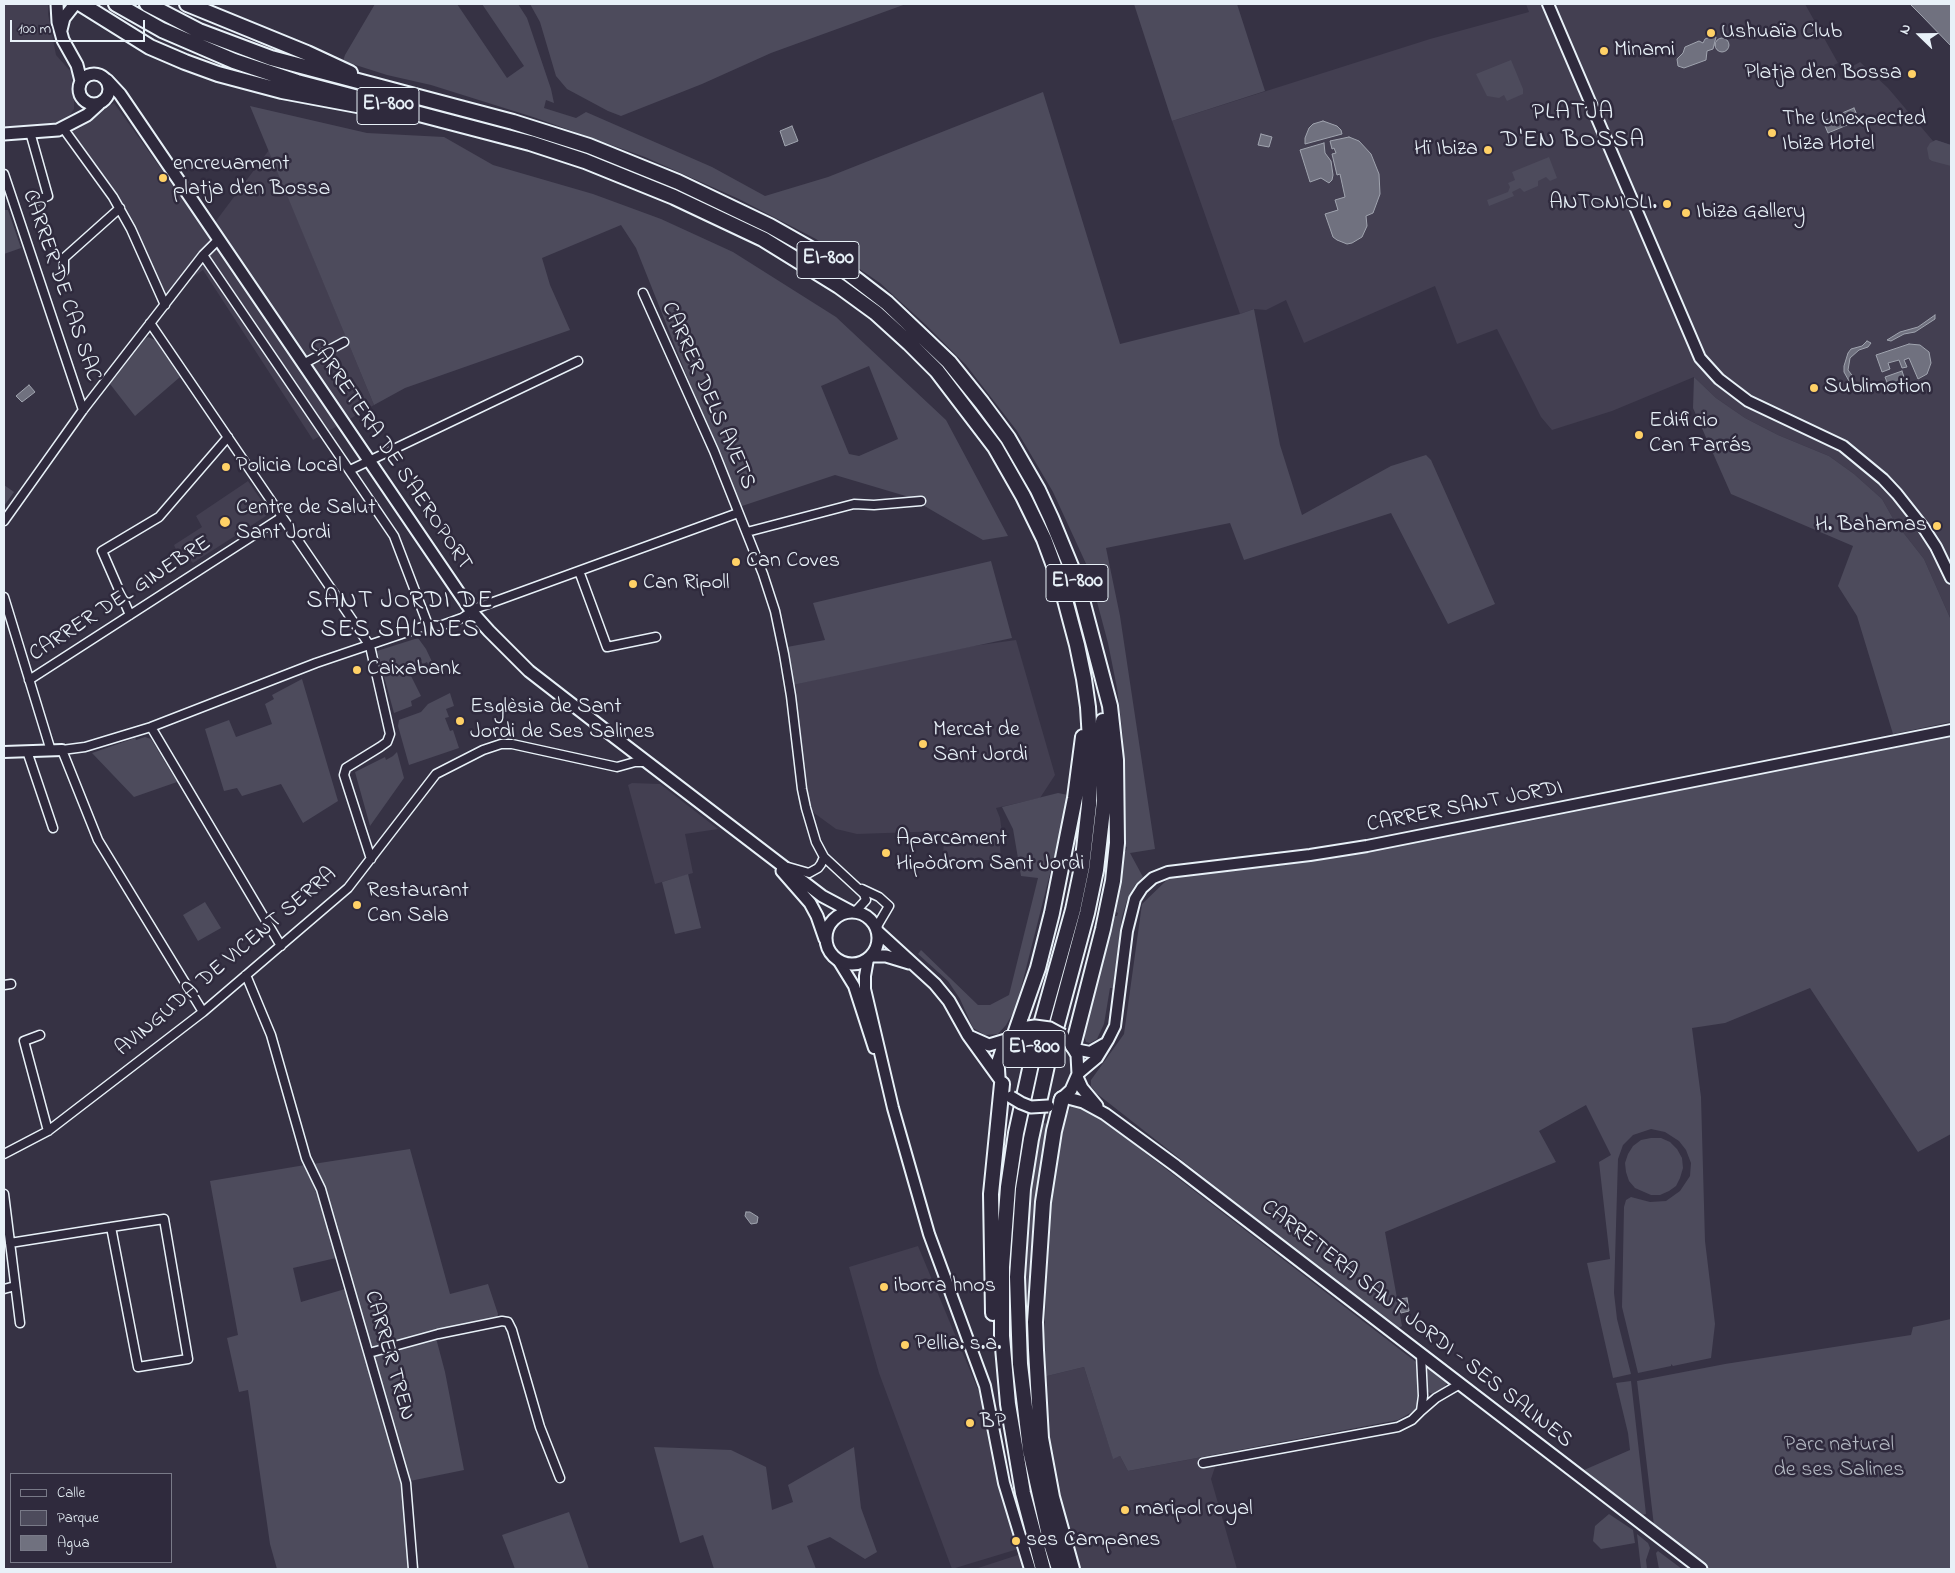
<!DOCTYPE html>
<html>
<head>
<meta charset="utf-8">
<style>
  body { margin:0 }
  #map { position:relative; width:1955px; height:1573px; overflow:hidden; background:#363244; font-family:"Indie Flower",sans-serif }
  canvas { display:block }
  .frame { position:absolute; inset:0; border:5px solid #e8f1f8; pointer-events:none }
  .legend { position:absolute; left:10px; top:1473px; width:162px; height:90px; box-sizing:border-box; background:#2f2a3d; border:1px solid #797a88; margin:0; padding:6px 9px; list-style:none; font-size:15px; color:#e8f1f8 }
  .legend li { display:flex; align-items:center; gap:10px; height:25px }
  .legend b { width:25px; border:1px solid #797a88 }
  .north { position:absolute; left:1895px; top:10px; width:50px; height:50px; -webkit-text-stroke:4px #2f2a3d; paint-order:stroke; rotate:292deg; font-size:14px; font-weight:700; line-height:20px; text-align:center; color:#e8f1f8 }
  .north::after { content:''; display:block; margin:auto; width:18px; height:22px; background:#e8f1f8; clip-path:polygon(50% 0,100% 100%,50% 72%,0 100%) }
  .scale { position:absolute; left:10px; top:20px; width:135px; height:22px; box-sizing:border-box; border:2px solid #e8f1f8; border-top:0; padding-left:6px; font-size:15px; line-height:18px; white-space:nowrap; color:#e8f1f8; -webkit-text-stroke:4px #2f2a3d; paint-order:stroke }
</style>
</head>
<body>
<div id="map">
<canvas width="1955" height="1573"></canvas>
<div class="frame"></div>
<ul class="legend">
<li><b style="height:6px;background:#2f2a3d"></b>Calle</li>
<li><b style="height:14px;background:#4d4b5c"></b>Parque</li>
<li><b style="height:14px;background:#70717f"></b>Agua</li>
</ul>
<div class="north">N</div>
<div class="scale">100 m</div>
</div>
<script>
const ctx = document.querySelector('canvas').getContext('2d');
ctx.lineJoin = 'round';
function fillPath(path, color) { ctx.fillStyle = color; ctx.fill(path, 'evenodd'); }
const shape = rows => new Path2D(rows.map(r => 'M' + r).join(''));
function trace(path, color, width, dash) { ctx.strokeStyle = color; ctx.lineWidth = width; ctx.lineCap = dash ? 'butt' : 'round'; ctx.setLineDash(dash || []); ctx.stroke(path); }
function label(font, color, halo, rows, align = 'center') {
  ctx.font = font + ' "Indie Flower",sans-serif'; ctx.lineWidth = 5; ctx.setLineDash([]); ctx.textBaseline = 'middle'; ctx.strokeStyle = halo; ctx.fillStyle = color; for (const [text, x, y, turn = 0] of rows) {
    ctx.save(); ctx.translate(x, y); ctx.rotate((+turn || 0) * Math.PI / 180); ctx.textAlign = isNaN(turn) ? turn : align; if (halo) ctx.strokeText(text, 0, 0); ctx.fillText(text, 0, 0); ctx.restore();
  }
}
fillPath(shape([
  [4,4,48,4,48,14,56,55,72,73,74,81,74,109,67,119,54,126,4,128],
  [1526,4,1805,4,1838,63,1834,65,1841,79,1852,76,1853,66,1860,62,1888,88,1933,141,1936,140,1951,145,1951,620,1924,559,1895,522,1882,499,1854,474,1829,456,1778,435,1745,418,1716,398,1694,377,1612,411,1552,430,1541,417,1497,329,1457,344,1435,286,1304,343,1286,300,1266,310,1254,309,1240,314,1172,121,1430,39,1529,12],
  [114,103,207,233,269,150,374,405,313,440,203,270,158,302,114,204,67,141,74,129],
  [248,481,268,510,264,513,266,516,193,563,191,561,183,566,174,545,202,527,196,516],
  [1016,640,1055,775,1040,798,996,808,1000,818,1003,840,1000,846,1001,860,943,860,944,831,857,834,836,829,810,810,793,685,857,670,973,646],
  [632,783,660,784,718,829,685,834,693,873,655,884,628,785],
  [918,1246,979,1392,1018,1549,952,1569,879,1373,849,1267],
  [1084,1367,1113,1458,1120,1456,1128,1471,1213,1455,1215,1467,1211,1479,1237,1569,1076,1569,1051,1470,1043,1377],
  [1021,1554,1025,1569,975,1569]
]), '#433f51');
fillPath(shape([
  [375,4,457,4,507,78,524,66,482,4,518,4,527,18,551,89,554,103,546,100,544,108,576,118,586,112,712,167,765,196,828,177,1043,92,1120,344,1240,314,1254,309,1280,445,1302,515,1391,466,1426,455,1431,460,1495,604,1448,624,1391,513,1244,560,1230,523,1106,548,1120,616,1155,849,1130,853,1143,877,1135,885,1127,900,1122,917,1113,988,1110,988,1104,1024,1097,1039,1090,1043,1086,1042,1085,1039,1085,1029,1083,1028,1098,972,1100,972,1115,916,1117,916,1118,913,1116,912,1124,851,1126,851,1127,847,1124,846,1125,786,1123,737,1117,688,1108,643,1088,568,1053,492,1017,431,966,365,926,325,880,283,816,239,739,199,645,157,533,117,431,85,387,75,343,61,345,55],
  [530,4,906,4,771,53,702,84,621,116,608,111,567,89,556,76,540,22],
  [1134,4,1237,4,1265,91,1172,121],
  [1511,60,1523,89,1523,94,1507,101,1504,95,1499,98,1487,96,1476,74],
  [250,106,367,133,444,137,493,165,593,194,661,219,733,252,836,317,946,420,1008,536,983,540,909,497,835,475,739,507,636,248,621,225,542,258,550,285,570,330,405,388,374,405],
  [869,366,898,439,859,456,849,454,821,386],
  [1936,140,1951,145,1951,166,1932,161,1929,159,1927,148,1930,143],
  [1549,157,1557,178,1550,181,1546,177,1538,181,1538,186,1524,192,1520,188,1512,192,1514,196,1489,206,1487,200,1508,192,1510,187,1508,183,1515,180,1512,172],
  [4,210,8,210,21,248,4,254],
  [148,337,155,340,180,377,135,416,110,384,145,339],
  [1694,377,1716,398,1745,418,1778,435,1829,456,1854,474,1882,499,1895,522,1924,559,1951,620,1951,722,1893,734,1857,616,1838,586,1853,546,1731,494,1693,408],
  [4,485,14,492,4,506],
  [991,561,1012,638,793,685,787,647,825,640,813,603],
  [418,638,426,649,436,670,432,672,427,662,409,672,421,696,411,701,412,706,394,713,377,651],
  [302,679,338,801,303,823,281,784,242,796,237,788,224,791,205,729,229,720,236,737,272,724,265,704,274,699,272,695],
  [450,693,454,706,446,709,449,717,445,718,450,731,453,730,459,748,409,765,398,726,399,720,421,712,428,704],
  [1951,735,1951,1134,1918,1152,1810,988,1725,1023,1692,1028,1701,1097,1705,1241,1715,1324,1711,1358,1673,1366,1671,1364,1671,1366,1638,1373,1622,1307,1624,1207,1626,1200,1631,1197,1650,1202,1666,1201,1680,1191,1690,1176,1691,1163,1686,1150,1679,1141,1665,1132,1651,1129,1633,1135,1623,1145,1618,1159,1614,1293,1617,1319,1631,1374,1613,1378,1587,1263,1610,1259,1599,1162,1611,1155,1586,1105,1539,1131,1556,1162,1385,1232,1402,1326,1397,1329,1096,1093,1091,1086,1091,1080,1124,1034,1142,904,1169,878,1312,860,1520,823],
  [145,737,151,739,177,782,134,797,92,753,135,738,136,740],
  [397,752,404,778,370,826,355,772,385,757,386,760,393,756],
  [1058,793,1068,795,1054,858,1016,1008,1006,1025,998,1034,985,1035,973,1028,960,999,948,981,918,954,921,950,978,1005,990,1005,1009,995,1038,878,1021,876,1013,829,1002,807],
  [688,874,701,928,675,934,662,882],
  [205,902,221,928,198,941,183,915],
  [1071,1106,1079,1106,1109,1125,1416,1362,1419,1385,1417,1409,1398,1420,1128,1471,1120,1456,1113,1459,1084,1367,1043,1377,1048,1229,1054,1161,1066,1117],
  [1042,1123,1050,1124,1037,1442,1028,1372,1025,1278,1031,1192],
  [1651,1138,1661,1138,1670,1142,1677,1149,1682,1158,1683,1168,1680,1178,1676,1186,1669,1191,1660,1195,1651,1195,1635,1188,1629,1181,1626,1172,1625,1163,1628,1154,1633,1146,1641,1140],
  [410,1149,450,1294,488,1284,498,1314,497,1319,377,1348,373,1347,369,1340,325,1193,313,1164],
  [305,1165,318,1197,336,1258,293,1268,301,1302,345,1289,405,1498,408,1569,277,1569,270,1544,248,1390,239,1392,227,1338,238,1335,210,1181],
  [1951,1319,1951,1569,1710,1569,1654,1526,1637,1381,1725,1364,1911,1335,1913,1327],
  [436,1338,445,1372,464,1470,410,1481,375,1369,373,1355],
  [1428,1368,1447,1382,1443,1391,1436,1394,1430,1393,1426,1390,1424,1372],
  [1631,1381,1646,1514,1642,1515,1584,1470,1630,1450,1628,1433,1616,1383],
  [654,1447,731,1450,766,1467,772,1510,793,1502,788,1485,854,1447,861,1508,877,1552,865,1559,830,1537,807,1546,816,1569,714,1569,703,1535,680,1543],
  [569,1512,589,1569,515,1569,502,1535],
  [1609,1514,1633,1530,1635,1543,1601,1549,1593,1541,1595,1526],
  [1637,1534,1648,1543,1650,1548,1646,1560,1647,1569,1641,1569],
  [1658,1551,1682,1569,1659,1569,1656,1553]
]), '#4d4b5c');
const water = shape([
  [1910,4,1951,4,1951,46,1922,16,1910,4],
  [1712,36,1716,37,1713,49,1707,51,1706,60,1684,68,1678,66,1677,59,1683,53,1685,47,1699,41,1703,43,1705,39,1712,36],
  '1715 45a7 7 0 1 1 14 0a7 7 0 1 1-14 0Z',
  [1854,108,1859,120,1828,133,1823,121,1854,108],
  [1323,121,1337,126,1341,130,1342,134,1305,144,1305,138,1309,128,1313,124,1323,121],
  [792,126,798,141,785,146,780,131,792,126],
  [1261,134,1272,137,1269,147,1258,145,1261,134],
  [1349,137,1359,141,1371,154,1379,174,1380,194,1373,213,1366,216,1367,226,1362,237,1352,243,1347,244,1337,240,1333,237,1325,214,1338,210,1335,200,1345,197,1340,174,1337,175,1332,154,1336,153,1334,148,1332,149,1330,141,1349,137],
  [1324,143,1325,153,1331,161,1333,175,1332,180,1329,183,1321,178,1310,182,1300,150,1324,143],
  [1935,315,1935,319,1915,332,1904,334,1891,341,1887,340,1900,332,1918,327,1935,315],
  [1867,341,1871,343,1868,347,1859,350,1850,358,1848,370,1854,378,1852,382,1849,381,1844,372,1844,366,1848,353,1851,349,1862,346,1867,341],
  [1909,344,1920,345,1929,352,1931,363,1927,374,1918,379,1909,358,1904,360,1907,367,1902,368,1899,360,1888,363,1890,369,1882,372,1876,355,1909,344],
  [1902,371,1906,383,1890,390,1885,377,1902,371],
  [29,385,35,392,22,402,16,396,29,385],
  [746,1212,750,1212,758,1217,757,1223,751,1224,745,1216,746,1212],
  [1407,1298,1409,1311,1401,1313,1398,1299,1407,1298]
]);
fillPath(water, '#70717f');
trace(water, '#a0a4af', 1);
const minor = shape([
  [63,128,113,197,131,229,165,305],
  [30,132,48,196,36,201],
  [4,174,83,410],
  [203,255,394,536,428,625],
  [64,271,64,258,120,208],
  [643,293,714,451,763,574,775,611,784,654,791,696,802,789,806,808,816,842,824,857,864,894,866,900,855,912],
  [150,323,370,646,390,734,387,742,380,747,346,768,344,775,371,859],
  [303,364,344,342],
  [350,470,578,361],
  [4,521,83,410,203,255,218,240],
  [747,532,854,504,874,505,921,501],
  [579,571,607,647,656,637],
  [4,597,51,751],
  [130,615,102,551,159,517,228,437],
  [29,680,282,517],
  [151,727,281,946],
  [27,751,53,828],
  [788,867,809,873,818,868,821,864,824,857],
  [862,889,879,897,889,906,876,928],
  [246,975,271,1035,306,1158,321,1189,406,1483,413,1569],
  [4,985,11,984],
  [203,1012,98,840,62,750,85,747,151,727,316,663,428,625,440,626,462,618,477,608,738,513],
  [40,1035,24,1041,48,1131],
  [4,1154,48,1131,203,1012,348,888,436,774,483,750,501,744,512,744,617,767,635,762,647,762],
  [4,1194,20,1323],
  [10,1243,111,1227,164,1219,188,1359,138,1367,111,1227],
  [4,1289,15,1286],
  [369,1353,438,1334,502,1321,508,1322,512,1330,540,1427,560,1478],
  [1421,1411,1436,1398,1460,1384],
  [1203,1463,1398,1427,1412,1420,1421,1411,1423,1396,1421,1355]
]);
const tertiary = shape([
  [1548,4,1700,358,1719,379,1748,401,1843,446,1883,479,1897,494,1923,527,1936,547,1951,578],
  [4,752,62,750],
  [868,959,865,976,865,989,893,1108,929,1234,985,1386,1004,1483,1030,1569],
  [838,960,854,986,874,1048],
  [1075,1049,1090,1052,1104,1044],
  [1078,1074,1097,1058,1108,1040,1115,1026,1127,931,1135,899,1142,888,1153,878,1168,872,1310,855,1367,846,1951,730]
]);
const secondary = shape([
  [57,4,58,22,63,40,77,65,81,81],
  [61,30,64,18,75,4],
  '79 89a15 15 0 1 1 30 0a15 15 0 1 1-30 0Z',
  [107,80,120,94,472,612,489,631,529,671,609,733,822,896,852,912],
  [4,134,58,130,87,115,99,104],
  [782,871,810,903,817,916,825,939],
  '826 938a26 26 0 1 1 52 0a26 26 0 1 1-52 0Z',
  [877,931,935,984,949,1001,968,1035,999,1078],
  [871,956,886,956,909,963],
  [971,1037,989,1045,1009,1039],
  [999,1077,998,1061,1003,1046,1009,1039,1021,1030],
  [1077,1077,1082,1088,1097,1106],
  [1064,1097,1083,1102,1105,1114,1176,1166,1701,1569],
  [1060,1100,1071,1090,1078,1074,1077,1055,1068,1040]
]);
const trunk = shape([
  [81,4,150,47,185,62,218,74,282,91,357,105],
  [116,4,162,30,234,61,297,82,530,143,585,161,674,197,763,239,839,286,876,313,909,343,937,371,995,447,1023,496,1044,539,1061,585,1077,645,1084,679,1088,707,1091,757,1089,805,1082,867,1073,910,1035,1046,1016,1133,1008,1187,1002,1267,1002,1336,1008,1404,1023,1493,1043,1569],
  [147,4,199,31,271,58,513,122,589,146,678,182,770,226,816,252,848,273,887,303,949,362,982,403,1008,438,1038,490,1051,518,1077,581,1110,706,1116,760,1117,843,1113,881,1103,929,1073,1046],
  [187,4,307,53,350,73],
  [1015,1034,1038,968,1052,913,1075,798,1083,737],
  [1062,1099,1054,1131,1043,1202,1035,1322,1036,1350,1041,1438,1052,1497,1072,1569],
  [993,1313,991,1194,1002,1084],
  [1059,1569,1050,1540,1030,1450,1020,1364,1017,1277,1023,1189,1031,1139,1051,1047,1087,913,1096,870,1104,801,1103,721]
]);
trace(minor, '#e8f1f8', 11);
trace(tertiary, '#e8f1f8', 14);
trace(secondary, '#e8f1f8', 15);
trace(trunk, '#e8f1f8', 18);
trace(minor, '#2f2a3d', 8);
trace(tertiary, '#2f2a3d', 10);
trace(secondary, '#2f2a3d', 11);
trace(trunk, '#2f2a3d', 14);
const secondaryBridge = shape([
  [1028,1027,1035,1026,1050,1028,1063,1035],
  [1011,1097,1021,1103,1031,1107,1048,1106]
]);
trace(secondaryBridge, '#e8f1f8', 15, []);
trace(secondaryBridge, '#2f2a3d', 11);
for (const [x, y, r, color] of [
  [1711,33,5,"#ffd166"],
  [1604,51,5,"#ffd166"],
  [1912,74,5,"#ffd166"],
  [1772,133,5,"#ffd166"],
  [1488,150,5,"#ffd166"],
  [163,178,5,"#ffd166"],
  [1667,204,5,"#ffd166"],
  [1686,213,5,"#ffd166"],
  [1814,388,5,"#ffd166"],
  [1639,435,5,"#ffd166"],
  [226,467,5,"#ffd166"],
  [225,522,6,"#ffd166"],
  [1937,526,5,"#ffd166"],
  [736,562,5,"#ffd166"],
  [633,584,5,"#ffd166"],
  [357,670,5,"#ffd166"],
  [460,721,5,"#ffd166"],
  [923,744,5,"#ffd166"],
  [886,853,5,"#ffd166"],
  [357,905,5,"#ffd166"],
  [884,1287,5,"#ffd166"],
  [905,1345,5,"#ffd166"],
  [970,1423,5,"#ffd166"],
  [1125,1510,5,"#ffd166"],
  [1016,1541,5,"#ffd166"]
]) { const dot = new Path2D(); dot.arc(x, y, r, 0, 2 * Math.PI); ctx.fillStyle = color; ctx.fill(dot); trace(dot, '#2f2a3d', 2); }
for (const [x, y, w] of [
  [388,106,62],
  [828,260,62],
  [1077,583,62],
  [1034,1049,62]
]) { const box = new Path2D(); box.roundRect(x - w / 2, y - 18.5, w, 37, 4); ctx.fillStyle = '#2f2a3d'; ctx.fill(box); trace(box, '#e8f1f8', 1); }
label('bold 21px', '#e8f1f8', null, [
  ["EI-800",388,106],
  ["EI-800",828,260],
  ["EI-800",1077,583],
  ["EI-800",1034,1049]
]);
label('22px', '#e8f1f8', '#2f2a3d', [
  ["Ushuaïa Club",1721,33],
  ["Minami",1614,51],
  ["Platja d'en Bossa",1902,74,"right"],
  ["The Unexpected",1782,120],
  ["Ibiza Hotel",1782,145],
  ["Hï Ibiza",1478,150,"right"],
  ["encreuament",173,165],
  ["platja d'en Bossa",173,190],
  ["ANTONIOLI.",1657,204,"right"],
  ["Ibiza Gallery",1696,213],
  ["Sublimotion",1824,388],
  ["Edificio",1649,422],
  ["Can Farrás",1649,447],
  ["Policia Local",236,467],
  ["Centre de Salut",236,509],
  ["Sant Jordi",236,534],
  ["H. Bahamas",1927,526,"right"],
  ["Can Coves",746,562],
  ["Can Ripoll",643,584],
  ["Caixabank",367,670],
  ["Esglèsia de Sant",470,708],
  ["Jordi de Ses Salines",470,733],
  ["Mercat de",933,731],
  ["Sant Jordi",933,756],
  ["Aparcament",896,840],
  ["Hipòdrom Sant Jordi",896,865],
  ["Restaurant",367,892],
  ["Can Sala",367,917],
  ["iborra hnos",894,1287],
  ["Pellia. s.a.",915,1345],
  ["BP",980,1423],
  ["maripol royal",1135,1510],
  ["ses Campanes",1026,1541]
], 'left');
label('22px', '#e8f1f8', '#2f2a3d', [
  ["CARRER DE CAS SAC",60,286,71],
  ["CARRER DELS AVETS",707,396,66],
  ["CARRETERA DE S'AEROPORT",389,455,56],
  ["CARRER DEL GINEBRE",121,600,-33],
  ["CARRER SANT JORDI",1465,808,-11],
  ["AVINGUDA DE VICENT SERRA",227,963,-40],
  ["CARRETERA SANT JORDI - SES SALINES",1416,1325,38],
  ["CARRER TREN",388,1356,74]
]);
label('22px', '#b2b7c1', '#2f2a3d', [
  ["Parc natural",1839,1446],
  ["de ses Salines",1839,1471]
]);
ctx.letterSpacing = '1px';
label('24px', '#e8f1f8', '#2f2a3d', [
  ["PLATJA",1573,114],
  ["D'EN BOSSA",1573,142]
]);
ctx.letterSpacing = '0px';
ctx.letterSpacing = '1px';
label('25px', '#e8f1f8', '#2f2a3d', [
  ["SANT JORDI DE",400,603],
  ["SES SALINES",400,632]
]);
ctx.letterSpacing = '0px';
</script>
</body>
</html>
